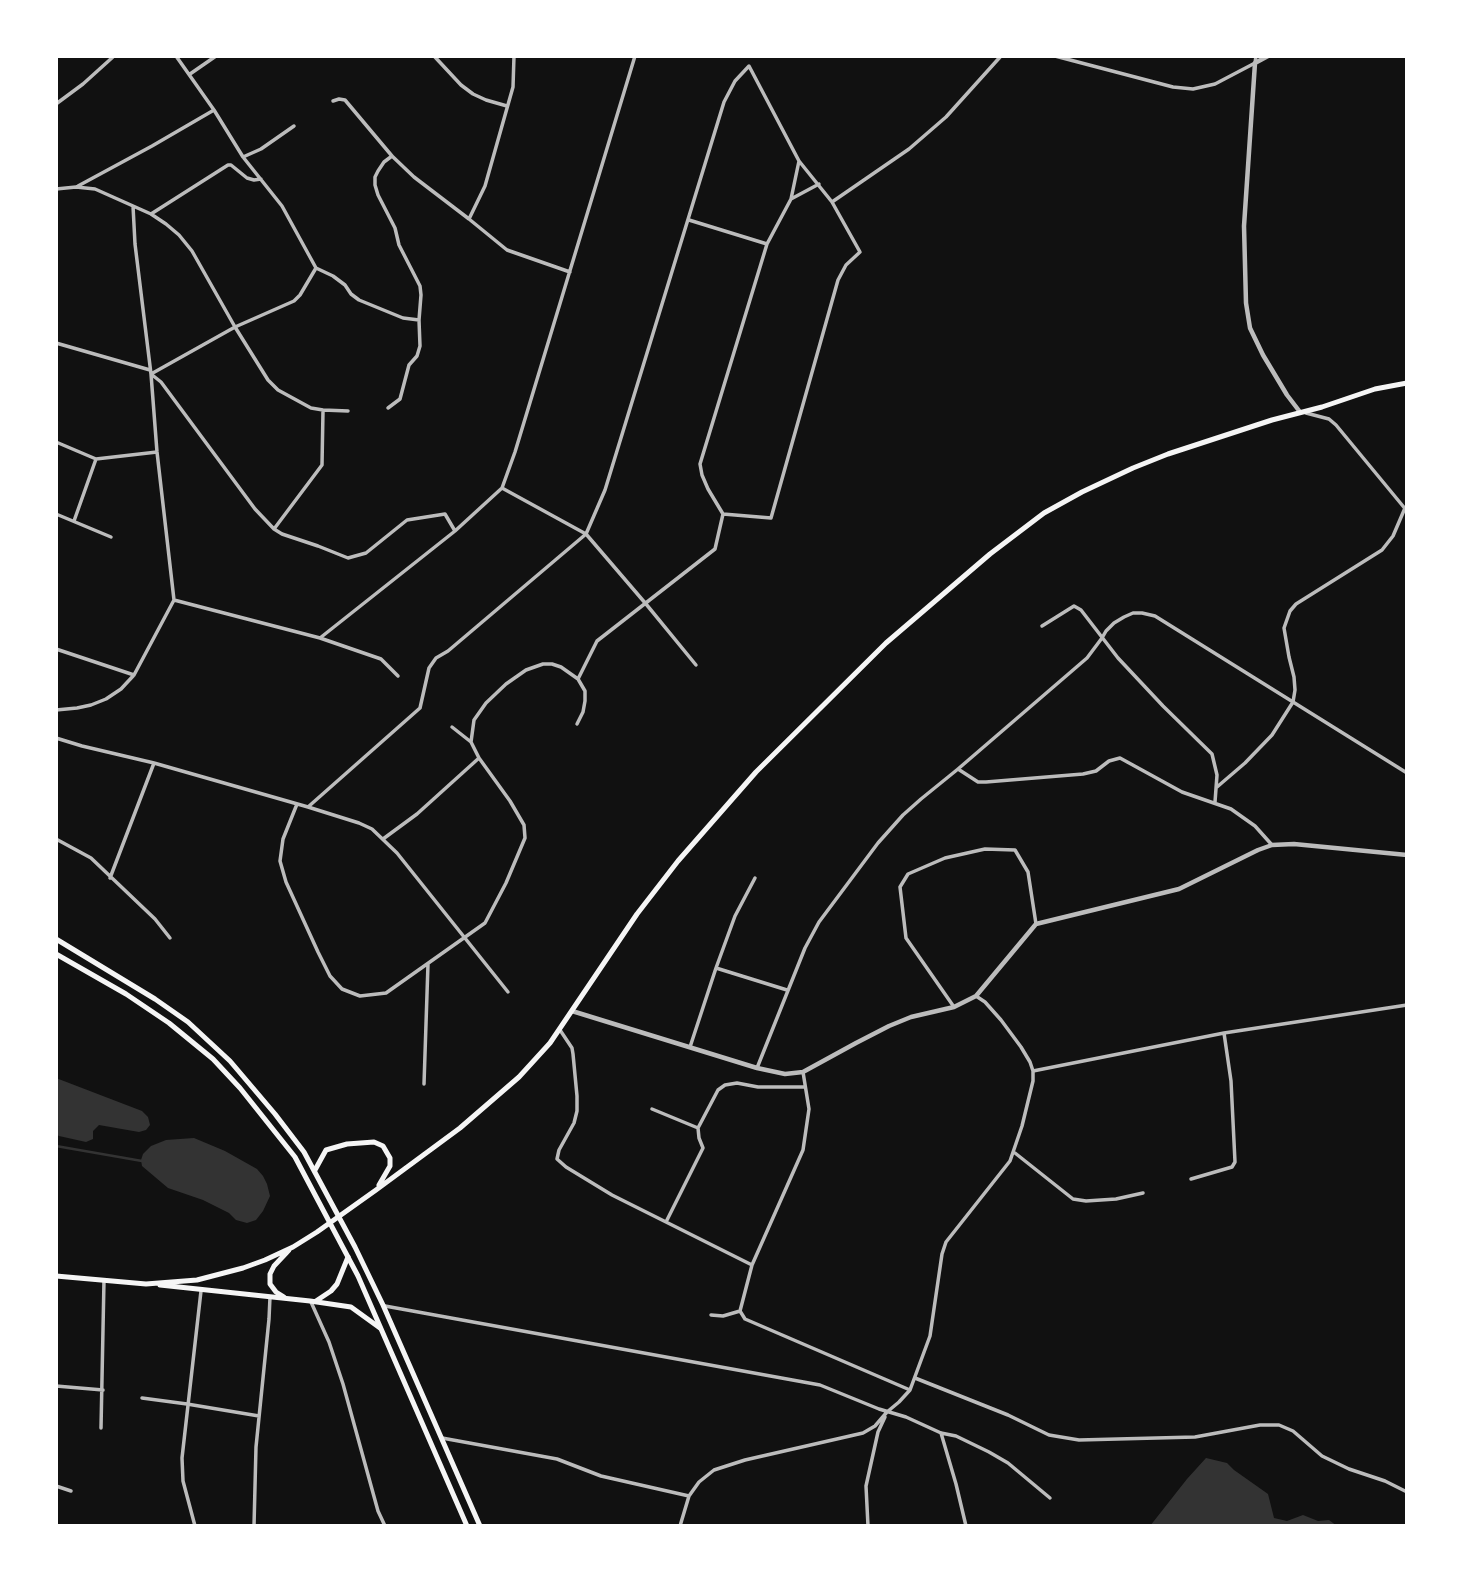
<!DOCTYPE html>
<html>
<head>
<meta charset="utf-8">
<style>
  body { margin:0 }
  #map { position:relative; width:1463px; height:1582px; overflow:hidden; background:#111; font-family:"Work Sans",sans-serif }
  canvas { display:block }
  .frame { position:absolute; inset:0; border:58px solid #fff; pointer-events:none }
</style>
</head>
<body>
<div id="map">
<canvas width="1463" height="1582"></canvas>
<div class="frame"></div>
</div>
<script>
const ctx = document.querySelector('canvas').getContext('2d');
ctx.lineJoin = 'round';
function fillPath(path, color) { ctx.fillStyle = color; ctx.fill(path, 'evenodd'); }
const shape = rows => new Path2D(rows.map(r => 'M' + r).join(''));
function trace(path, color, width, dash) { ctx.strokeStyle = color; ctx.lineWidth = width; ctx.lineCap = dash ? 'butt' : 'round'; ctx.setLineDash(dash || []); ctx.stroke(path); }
fillPath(shape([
  [56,1078,142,1111,148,1117,150,1125,146,1130,139,1132,99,1125,93,1131,93,1139,86,1142,59,1136,56,1134],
  [194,1138,225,1151,257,1169,263,1176,267,1184,270,1196,263,1211,256,1220,247,1223,236,1220,229,1213,203,1200,168,1188,142,1166,141,1160,143,1154,151,1146,166,1140],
  [1206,1458,1227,1463,1234,1470,1268,1494,1274,1518,1287,1521,1303,1515,1318,1521,1329,1520,1337,1526,1150,1526,1187,1479]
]), '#333');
trace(shape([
  [56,1146,142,1161]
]), '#333', 2.5);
trace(shape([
  [176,56,214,110,243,157,282,206,316,268,333,276,345,285,351,294,359,300,403,318,419,320],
  [434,56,461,85,473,94,486,100,507,106],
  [1055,56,1173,87,1193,89,1215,84,1255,63,1256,56],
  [190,74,216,56],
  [333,101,339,99,345,100,392,156],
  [56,104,83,84,114,56],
  [243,157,261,149,294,126],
  [78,186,152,146,214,110],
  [56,189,76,187,95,189,151,214,166,224,179,235,192,251,235,327,268,380,278,390,311,408,323,410,348,411],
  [791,199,799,161],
  [832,202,909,149,946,117,1001,56],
  [133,206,135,244,151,374,157,452,174,600],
  [151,214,228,165,231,165,247,178,254,180,261,179],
  [469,219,485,186,513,87,514,56],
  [689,220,767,244],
  [316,268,300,295,294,301,235,327,151,374,161,382,255,509,274,529,282,534,318,546,348,558,366,553,407,520,445,514,455,531],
  [56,343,150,370],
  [388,408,400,399,409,365,417,356,420,346,419,320,421,295,420,286,399,245,395,228,378,195,375,185,375,177,378,171,384,162,392,156,414,177,469,219,507,250,570,272],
  [1306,413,1329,419,1336,425,1407,511],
  [56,442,96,459,157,452],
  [502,488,586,534,646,604,696,665],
  [56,514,111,537],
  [74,521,96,459],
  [274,529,322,465,323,411],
  [174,600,320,638,381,659,398,676],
  [1042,626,1074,606,1081,610,1118,658,1163,706,1212,754,1217,775,1215,802],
  [320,638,455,531,502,488,515,452,635,56],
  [56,649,134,675],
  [578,679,597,641,715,549,723,514,708,489,702,475,700,464,767,244,791,199,819,184],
  [56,710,77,708,91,705,106,699,121,689,134,675,174,600],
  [452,727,471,742],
  [56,738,82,746,154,763,308,807,359,823,372,829,397,853,508,992],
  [958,769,978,782,986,782,1083,774,1096,771,1109,761,1120,758,1182,792,1231,809,1255,826,1272,845],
  [1217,787,1245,763,1272,735,1293,702,1295,690,1294,677,1289,657,1284,628,1290,611,1296,604,1382,550,1393,536,1405,508],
  [297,804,283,839,280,861,286,882,318,952,330,976,342,989,360,996,386,993,485,923,506,883,525,838,524,825,510,801,479,758],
  [308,807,420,708,429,668,436,658,448,651,586,534,605,490,724,102,735,81,749,66,799,161,832,202,860,252,846,265,838,280,771,518,723,514],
  [56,839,91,858,155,919,170,938],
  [383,839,417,814,479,758,471,742,474,720,486,703,506,684,526,670,543,664,552,664,561,667,578,679,585,691,585,701,583,712,577,724],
  [110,878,154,763],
  [716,968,787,990],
  [954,1007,906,938,900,887,908,874,945,858,985,849,1015,850,1028,872,1036,924],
  [560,1030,572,1048,573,1054,577,1096,577,1111,574,1123,559,1150,557,1159,566,1167,612,1195,752,1265],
  [690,1047,716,968,735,916,755,878],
  [757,1068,805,948,819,922,878,843,903,815,921,799,958,769,1087,658,1102,638,1106,631,1114,623,1124,617,1133,613,1142,613,1155,616,1407,773],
  [1033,1071,1224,1033,1407,1005],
  [803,1072,809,1109,803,1150,752,1265,740,1311,745,1319,910,1390],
  [424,1084,428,964],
  [652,1109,698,1128],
  [1015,1153,1073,1199,1086,1201,1116,1199,1143,1193],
  [1191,1179,1232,1167,1235,1162,1231,1081,1224,1033],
  [666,1222,703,1148,699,1138,698,1128,718,1090,725,1085,737,1083,758,1087,805,1087],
  [311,1302,329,1342,343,1384,378,1511,385,1526],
  [385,1306,820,1385,879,1409,906,1417,941,1433,956,1436,989,1452,1008,1463,1050,1498],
  [711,1315,723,1316,740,1311],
  [915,1378,1008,1415,1049,1435,1079,1440,1195,1437,1260,1425,1279,1425,1293,1431,1322,1456,1349,1469,1385,1481,1407,1492],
  [56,1386,103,1390],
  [142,1398,187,1404,259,1416],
  [101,1428,104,1280],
  [941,1433,956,1484,966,1526],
  [442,1438,557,1459,601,1476,689,1496],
  [56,1486,71,1491],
  [195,1526,183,1481,182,1458,201,1291],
  [254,1526,256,1447,269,1319,270,1297],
  [680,1526,689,1496,699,1482,714,1470,745,1460,863,1433,875,1426,887,1412,899,1402,910,1390,930,1336,942,1254,946,1242,1010,1161,1022,1126,1033,1081,1033,1071,1030,1062,1021,1047,1001,1020,985,1002,976,996],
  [868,1526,866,1486,878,1432,885,1417]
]), '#bcbcbc', 3.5);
trace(shape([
  [1268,56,1255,63,1244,226,1246,303,1250,328,1263,355,1287,395,1300,412],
  [572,1011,757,1068,785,1074,803,1072,856,1043,889,1026,911,1017,954,1007,976,996,1036,924,1179,889,1258,850,1272,845,1294,844,1407,855]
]), '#bcbcbc', 4.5);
trace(shape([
  [315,1170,326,1150,347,1144,374,1142,383,1146,390,1158,390,1166,379,1185],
  [56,1276,146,1284],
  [146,1284,197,1280,243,1268,265,1260,293,1247,317,1232,376,1190,460,1128,519,1077,550,1043,637,914,678,861,756,772,886,643,990,554,1044,513,1082,492,1133,468,1168,454,1272,420,1322,407,1375,389,1407,383],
  [160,1285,310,1301,351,1307,380,1328],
  [284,1297,276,1292,270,1284,270,1274,274,1266,289,1250],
  [316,1301,331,1291,337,1284,348,1257]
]), '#f5f5f5', 5);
trace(shape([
  [56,939,155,999,188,1022,230,1061,275,1114,304,1152,355,1247,383,1305,480,1526],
  [56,954,126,994,169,1023,213,1059,240,1088,295,1157,358,1276,467,1526]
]), '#f5f5f5', 5);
</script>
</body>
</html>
